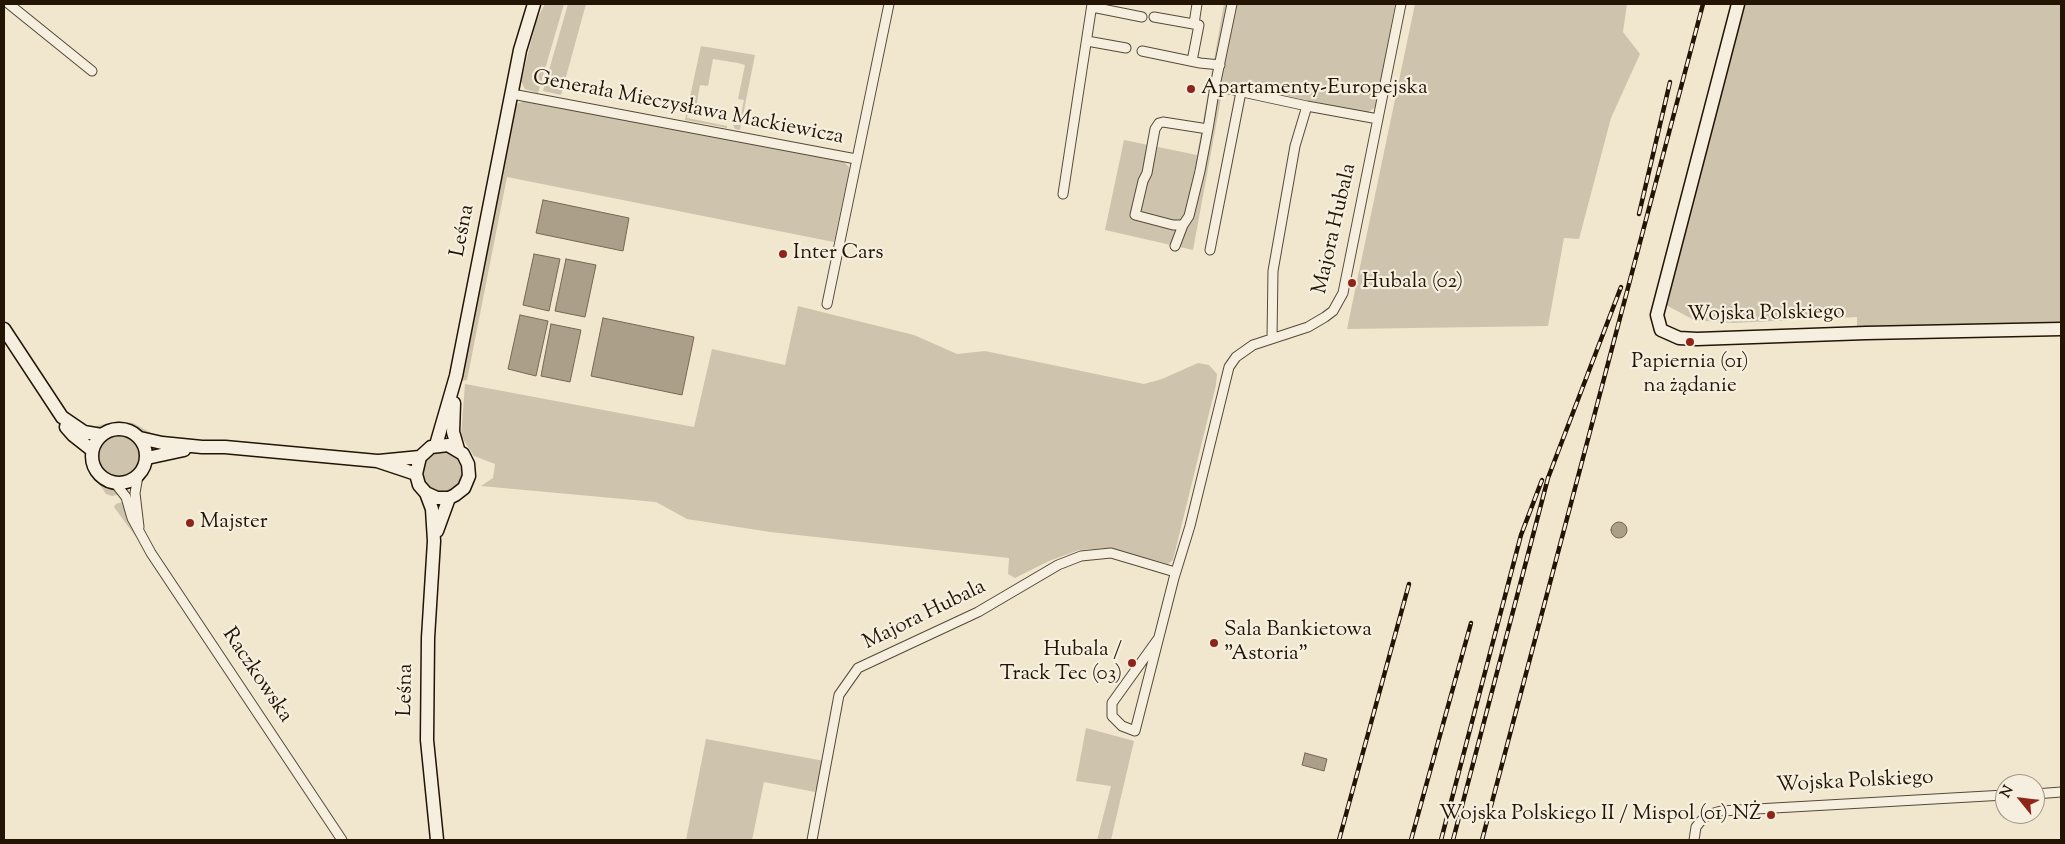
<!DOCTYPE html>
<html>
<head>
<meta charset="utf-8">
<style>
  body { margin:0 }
  #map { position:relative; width:2065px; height:844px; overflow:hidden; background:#f1e7ce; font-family:"Sorts Mill Goudy",serif }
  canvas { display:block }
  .frame { position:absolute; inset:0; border:5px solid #231404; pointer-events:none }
  .north { position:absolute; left:1995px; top:774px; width:50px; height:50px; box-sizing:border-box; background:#f6efdf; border:1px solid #a29787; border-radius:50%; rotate:299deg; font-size:14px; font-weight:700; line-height:20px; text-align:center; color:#231404 }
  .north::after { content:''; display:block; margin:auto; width:18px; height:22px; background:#8f2418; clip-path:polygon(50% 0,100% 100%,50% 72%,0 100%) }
</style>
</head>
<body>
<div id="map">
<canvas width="2065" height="844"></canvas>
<div class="frame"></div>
<div class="north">N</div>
</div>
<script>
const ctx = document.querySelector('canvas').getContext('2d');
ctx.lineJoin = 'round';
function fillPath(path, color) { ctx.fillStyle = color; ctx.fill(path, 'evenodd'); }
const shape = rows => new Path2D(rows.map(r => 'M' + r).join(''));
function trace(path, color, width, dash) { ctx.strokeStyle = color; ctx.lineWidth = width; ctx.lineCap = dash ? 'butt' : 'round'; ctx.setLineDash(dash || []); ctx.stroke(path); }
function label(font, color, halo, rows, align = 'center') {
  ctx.font = font + ' "Sorts Mill Goudy",serif'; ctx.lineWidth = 4.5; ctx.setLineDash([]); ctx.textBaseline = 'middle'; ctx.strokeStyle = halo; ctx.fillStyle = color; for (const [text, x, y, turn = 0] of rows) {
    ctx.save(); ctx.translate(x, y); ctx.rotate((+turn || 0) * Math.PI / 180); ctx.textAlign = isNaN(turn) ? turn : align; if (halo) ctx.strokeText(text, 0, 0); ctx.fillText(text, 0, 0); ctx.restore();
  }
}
fillPath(shape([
  [545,4,564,4,538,93,525,89,521,81,537,19],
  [568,4,586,4,561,95,543,91],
  [1224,4,1395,4,1377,106,1367,113,1224,82,1193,250,1105,230,1124,140,1197,155],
  [1415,4,1627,4,1623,32,1640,54,1611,118,1579,239,1564,238,1548,326,1347,329],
  [1745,4,2061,4,2061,325,1857,331,1857,317,1733,323,1694,320,1666,305],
  [701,46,755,55,740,130,735,129,733,125,739,125,744,100,738,99,745,65,738,63,713,59,708,86,700,85,696,108,689,107,687,118,727,126,727,128,685,120],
  [525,101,843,161,849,167,849,171,834,242,507,177,467,380,460,381,514,109,516,104],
  [798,306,914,335,957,354,985,351,1144,384,1162,379,1198,363,1209,365,1217,374,1216,385,1173,560,1168,564,1109,548,1079,550,1049,561,1015,578,1008,574,1009,558,770,532,687,519,656,502,481,486,493,478,495,464,474,456,461,436,465,384,694,427,712,349,785,365],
  [118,421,133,423,155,435,144,435,136,428,127,424,111,425,92,431,96,426],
  '92 456a27 27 0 1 1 54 0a27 27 0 1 1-54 0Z',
  '422 471a21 21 0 1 1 42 0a21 21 0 1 1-42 0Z',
  [88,467,100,481,121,494,112,496,106,494],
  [125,501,129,519,136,537,114,507,116,504],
  [1086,728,1134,741,1111,840,1097,840,1111,786,1076,781],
  [706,739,824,761,815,792,764,782,752,840,686,840]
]), '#cec3ac');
const water = shape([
  [543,200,629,218,623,251,536,233,543,200],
  [534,254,560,259,549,311,523,305,534,254],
  [566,259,596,265,585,317,555,311,566,259],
  [520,315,548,321,536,376,508,369,520,315],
  [603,318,694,337,682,395,591,376,603,318],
  [551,324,581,330,570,382,541,376,551,324],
  '1611 530a8 8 0 1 1 16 0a8 8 0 1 1-16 0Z',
  [1305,753,1327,759,1324,771,1302,765,1305,753]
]);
fillPath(water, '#ab9f89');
trace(water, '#756754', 1);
const street = shape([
  [9,4,92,71],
  [1092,7,1142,17],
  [1154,17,1199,25,1192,61],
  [1194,24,1197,4],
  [1087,41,1126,48],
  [1142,51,1200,63,1220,65],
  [1215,86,1232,4],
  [512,94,856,159],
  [1307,106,1378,119],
  [1208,129,1163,122,1159,123,1155,129,1147,173,1143,181,1135,215,1173,225,1183,225,1189,216,1200,171,1208,129,1215,86,1307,106,1295,146,1273,271,1272,338],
  [1063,194,1092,4],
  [1175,246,1183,225],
  [1210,250,1241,92],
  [827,304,889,4],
  [138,476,135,493,139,527],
  [115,483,126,497,132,518,151,553,342,840],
  [1158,639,1112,703,1112,716,1122,726,1135,731,1174,578,1190,526,1229,367,1236,357,1253,345,1308,327,1325,317,1333,311,1343,293,1401,4],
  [2035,794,2061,792],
  [812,840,839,695,858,668,978,612,1058,565,1081,556,1111,553,1175,572],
  [1694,840,1696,827,1700,822,1707,815,1721,811,2005,795]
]);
const secondary = shape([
  [1738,4,1657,315,1661,330,1679,338,1697,339,1866,333,2061,329],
  [4,329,62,417,84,432,101,435],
  [454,403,453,432,458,449],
  [66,427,73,435,92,450],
  '92 456a27 27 0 1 1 54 0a27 27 0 1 1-54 0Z',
  [140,438,162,443,202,447,225,447,377,461,416,474],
  [436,445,456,376,520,50,534,4],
  [147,458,184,450],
  [379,461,420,457,431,447,448,445,463,454,468,464,469,476,464,488,455,495,449,498,437,498,426,493,419,485,416,474,420,457],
  [426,493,432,509,434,541,428,638,427,740,437,840],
  [437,531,449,498]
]);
trace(street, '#564936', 11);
trace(secondary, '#231404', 15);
trace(street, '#f6efdf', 9);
trace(secondary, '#f6efdf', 12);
const rail = shape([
  [1639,214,1670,82],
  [1339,840,1409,584],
  [1411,840,1471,623],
  [1441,840,1521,535,1542,480],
  [1453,840,1548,478,1621,287],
  [1482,840,1703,4]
]);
trace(rail, '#231404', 4.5);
trace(rail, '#f6efdf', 2.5, [8]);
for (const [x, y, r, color] of [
  [1191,89,5,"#8f2418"],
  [783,254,5,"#8f2418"],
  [1352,283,5,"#8f2418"],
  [1690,342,5,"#8f2418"],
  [190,523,5,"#8f2418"],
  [1214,643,5,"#8f2418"],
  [1132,663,5,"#8f2418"],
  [1771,815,5,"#8f2418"]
]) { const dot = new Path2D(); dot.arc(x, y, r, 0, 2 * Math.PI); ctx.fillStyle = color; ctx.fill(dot); trace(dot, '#f6efdf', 2); }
label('21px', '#231404', '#f6efdf', [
  ["Apartamenty-Europejska",1201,89],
  ["Inter Cars",793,254],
  ["Hubala (02)",1362,283],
  ["Papiernia (01)",1690,363,"center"],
  ["na żądanie",1690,387,"center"],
  ["Majster",200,523],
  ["Sala Bankietowa",1224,631],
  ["\"Astoria\"",1224,655],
  ["Hubala /",1122,651,"right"],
  ["Track Tec (03)",1122,675,"right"],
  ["Wojska Polskiego II / Mispol (01) NŻ",1761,815,"right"]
], 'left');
label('21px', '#231404', '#f6efdf', [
  ["Generała Mieczysława Mackiewicza",688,109,11],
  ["Majora Hubala",1336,229,-77],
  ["Leśna",464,231,-79],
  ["Wojska Polskiego",1766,315,-1],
  ["Majora Hubala",925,616,-26],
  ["Raczkowska",256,676,56],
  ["Leśna",407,690,-89],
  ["Wojska Polskiego",1855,783,-3]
]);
</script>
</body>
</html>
